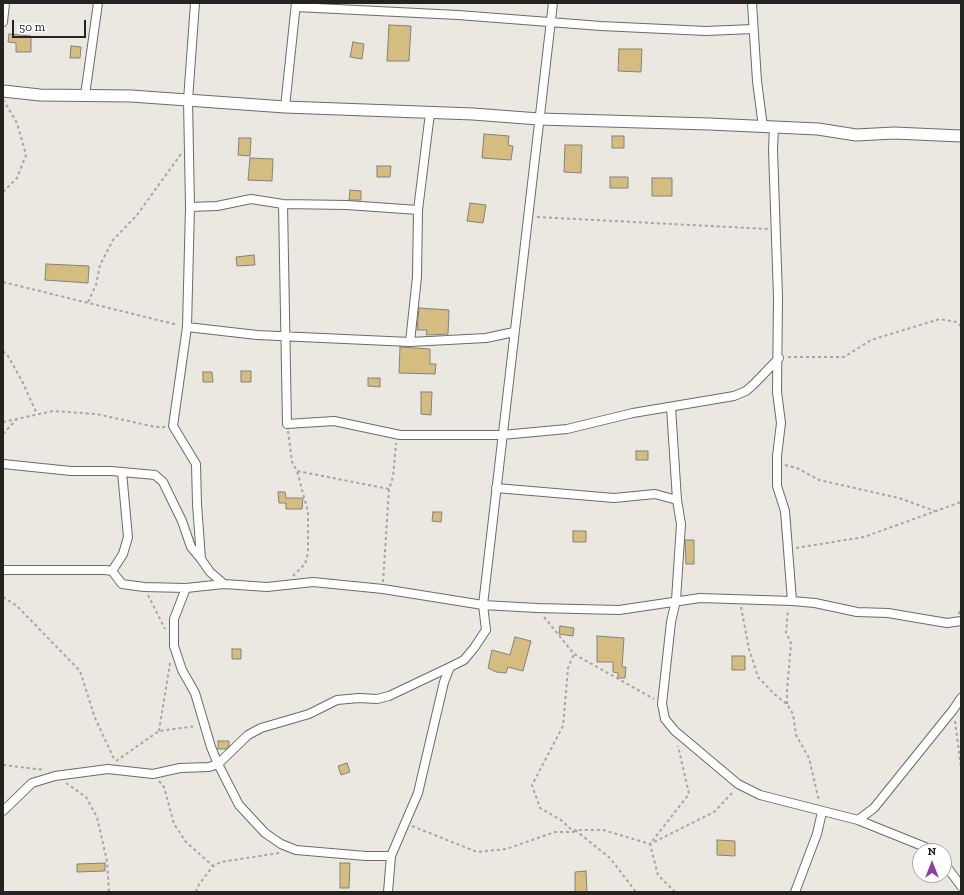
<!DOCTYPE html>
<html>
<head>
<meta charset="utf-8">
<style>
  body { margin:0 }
  #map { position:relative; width:964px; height:895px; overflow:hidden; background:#ebe8e2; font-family:"Zilla Slab",serif }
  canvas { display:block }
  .frame { position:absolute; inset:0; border:4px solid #242320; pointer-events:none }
  .north { position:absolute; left:912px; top:843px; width:40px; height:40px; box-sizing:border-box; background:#fff; border:1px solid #a7a7a6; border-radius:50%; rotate:0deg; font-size:11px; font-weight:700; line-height:16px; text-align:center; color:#242320 }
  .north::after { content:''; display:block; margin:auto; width:14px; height:18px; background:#953ba7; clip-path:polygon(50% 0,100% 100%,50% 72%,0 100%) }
  .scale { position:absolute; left:12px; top:20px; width:74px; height:18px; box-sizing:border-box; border:2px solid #242320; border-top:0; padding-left:5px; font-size:12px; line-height:14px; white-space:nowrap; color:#242320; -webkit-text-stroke:3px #fff; paint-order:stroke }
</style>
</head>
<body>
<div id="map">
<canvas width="964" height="895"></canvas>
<div class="frame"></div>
<div class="north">N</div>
<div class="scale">50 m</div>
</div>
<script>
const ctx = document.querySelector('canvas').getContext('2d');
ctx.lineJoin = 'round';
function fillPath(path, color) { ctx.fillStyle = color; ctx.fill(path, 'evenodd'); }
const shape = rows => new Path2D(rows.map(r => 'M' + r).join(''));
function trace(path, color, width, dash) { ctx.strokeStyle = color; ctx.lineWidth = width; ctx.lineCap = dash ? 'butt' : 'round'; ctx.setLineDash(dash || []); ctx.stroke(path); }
const building = shape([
  [389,25,411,26,409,61,387,61,389,25],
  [9,34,31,36,31,52,16,52,16,43,8,42,9,34],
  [353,42,364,44,362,59,350,57,353,42],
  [71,46,81,47,80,58,70,58,71,46],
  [619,49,642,49,641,72,618,71,619,49],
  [484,134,509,136,508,145,513,146,511,160,482,158,484,134],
  [612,136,624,136,624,148,612,148,612,136],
  [239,138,251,138,250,156,238,155,239,138],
  [565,145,582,145,581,173,564,172,565,145],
  [250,158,273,159,272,181,248,180,250,158],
  [377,166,391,166,390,177,377,177,377,166],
  [610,177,628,177,628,188,610,188,610,177],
  [652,178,672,178,672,196,652,196,652,178],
  [350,190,361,191,361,200,349,200,350,190],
  [470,203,486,205,483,223,467,221,470,203],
  [254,255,255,265,237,266,236,257,254,255],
  [46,264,89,266,88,283,45,280,46,264],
  [419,308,449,310,448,334,426,335,427,330,417,330,419,308],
  [400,347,430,349,430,364,436,364,435,374,399,373,400,347],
  [241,371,251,371,251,382,241,382,241,371],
  [203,372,212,372,213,382,203,382,203,372],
  [368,378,380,378,380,387,368,386,368,378],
  [421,392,432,392,431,415,421,414,421,392],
  [636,451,648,451,648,460,636,460,636,451],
  [278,492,285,492,286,498,303,498,302,509,286,509,286,503,279,503,278,492],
  [433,512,442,512,441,522,432,521,433,512],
  [573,531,586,531,586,542,573,542,573,531],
  [685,540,694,540,694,564,686,564,685,540],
  [560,626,574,628,573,636,559,634,560,626],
  [597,636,624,638,622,667,626,667,625,678,618,678,618,673,613,672,613,662,597,662,597,636],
  [515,637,531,641,523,671,508,667,506,673,496,672,488,668,492,650,510,655,515,637],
  [232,649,241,649,241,659,232,659,232,649],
  [732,656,745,656,745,670,732,670,732,656],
  [218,741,229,741,229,746,226,749,218,749,218,741],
  [347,763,350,772,341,775,338,766,347,763],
  [717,840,735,841,735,856,717,855,717,840],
  [105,863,105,871,77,872,77,864,105,863],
  [340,863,350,863,349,888,340,888,340,863],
  [586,871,587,892,575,892,575,872,586,871]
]);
fillPath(building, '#d5bd81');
trace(building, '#84827d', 1);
const street = shape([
  [195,3,188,100,190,207,187,327,173,426,196,464,197,504,201,559,210,572,224,584],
  [752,3,757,81,763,127],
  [296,7,458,15,601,26,706,31,753,29],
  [3,22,5,3],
  [85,95,98,3],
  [285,107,296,3],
  [774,127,773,150,778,297,777,392,781,423,777,456,777,486,785,511,792,601],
  [283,204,287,424,334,421,400,435,502,435,567,429,633,413,734,396,746,391,754,384,779,358],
  [190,207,217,206,251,199,283,204,347,205,418,210],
  [187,327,257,335,410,342,486,338,514,332],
  [410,342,417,277,418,210,430,113],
  [671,407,677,500,681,524,676,600,671,622,662,704,665,719,675,731,738,784,760,795,858,820,935,851],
  [3,464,71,471,111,471,155,475,163,482,182,521,191,547,201,559],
  [496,488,614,498,655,494,677,500],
  [3,570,105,570,112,571,122,584,144,587,186,588,224,584,267,587,313,582,383,589,483,605,537,608,619,610,700,598,792,601,815,603,857,612,888,613,947,623,961,621],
  [112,571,123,554,128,537,122,472],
  [186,588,174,619,174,646,182,670,195,693,211,747,218,764,239,805,265,833,281,844,296,850,366,856,391,856],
  [3,811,32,783,55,776,108,769,153,774,180,768,209,767,218,764,248,735,261,728,309,714,337,700,359,698,377,699,389,696,450,667],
  [858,820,874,808,953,710,961,698],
  [944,863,961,886],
  [388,892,391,856,418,793,444,682,450,667,464,660,474,648,486,630,483,605,553,3],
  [795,892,817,834,822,812]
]);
const secondary = shape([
  [3,91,40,95,131,96,285,107,473,114,539,119,709,124,818,129,856,135,894,133,961,136]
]);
trace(street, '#6d6b66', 10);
trace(secondary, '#6d6b66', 13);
trace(shape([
  [3,192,17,178,26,155,17,123,4,101],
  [537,217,768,229],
  [3,282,178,325],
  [88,302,96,285,100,265,113,240,137,215,181,154],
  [3,351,8,356,22,381,37,414],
  [788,357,844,357,871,340,940,319,956,322,961,326],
  [3,422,53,411,96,414,156,427,165,427],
  [288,431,292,462,297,471,389,489],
  [3,434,17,419],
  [785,465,797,468,819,480,899,498,935,511],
  [796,548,864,537,961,502],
  [293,576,305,564,308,553,308,512,297,471],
  [383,582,389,489,393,477,396,443],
  [148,595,165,629],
  [3,597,17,606,80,671,95,718,115,761],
  [741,607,749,649,758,677,774,694,787,704,793,714,796,735,809,758,819,801],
  [959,614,961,607],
  [544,617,574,654,654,699],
  [787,704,787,691,791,643,786,633,788,609],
  [955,721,961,768],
  [159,731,170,663],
  [116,761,159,731,196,726],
  [3,765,45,770],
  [159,781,164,787,174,824,186,842,213,866],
  [66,783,86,797,97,817,107,861,109,892],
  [412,826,477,852,506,849,555,832,574,832,561,820,540,808,532,785,563,726,568,668,574,654],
  [575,830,610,858,636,892],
  [574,832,575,830,603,830,650,844,714,812,734,791],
  [196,892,198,886,213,866,221,862,279,853],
  [675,892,658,875,650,844,689,794,678,746]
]), '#a7a5a0', 2, [3, 3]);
trace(street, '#fff', 8);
trace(secondary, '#fff', 11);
</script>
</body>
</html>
